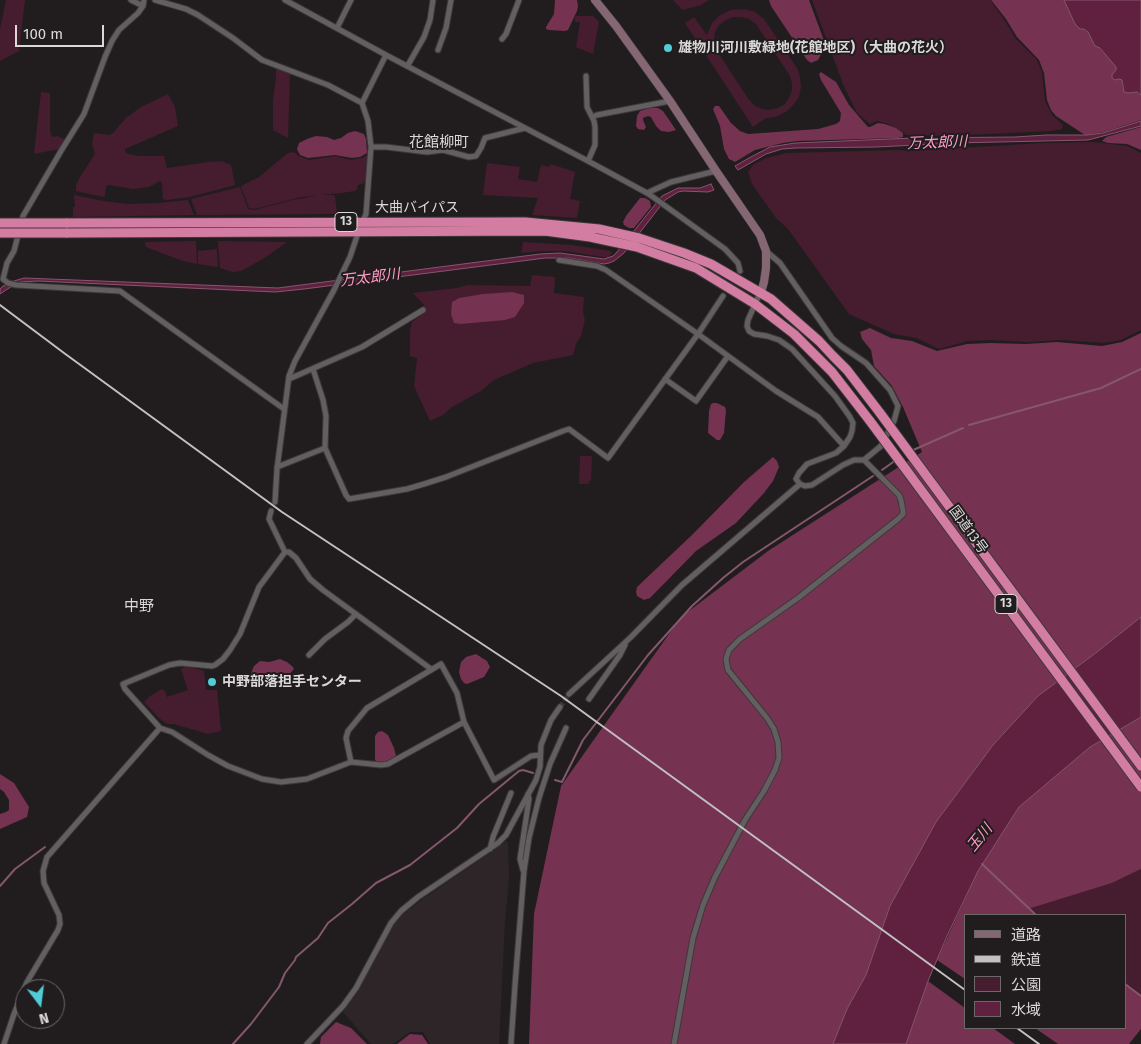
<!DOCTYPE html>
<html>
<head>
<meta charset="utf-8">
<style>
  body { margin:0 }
  #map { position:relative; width:1141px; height:1044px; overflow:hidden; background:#211d1e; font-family:"Fira Sans","Noto Sans JP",sans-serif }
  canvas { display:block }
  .legend { position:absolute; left:964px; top:914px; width:162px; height:115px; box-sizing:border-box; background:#211d1e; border:1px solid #6b6868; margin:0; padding:6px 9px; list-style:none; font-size:15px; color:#dad8d8 }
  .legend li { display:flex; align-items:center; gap:10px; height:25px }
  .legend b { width:25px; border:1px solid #6b6868 }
  .north { position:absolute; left:15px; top:979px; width:50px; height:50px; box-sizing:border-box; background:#211d1e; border:1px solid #6b6868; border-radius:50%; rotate:165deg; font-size:14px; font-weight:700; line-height:20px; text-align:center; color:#dad8d8 }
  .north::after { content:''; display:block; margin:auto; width:18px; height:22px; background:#52ccd6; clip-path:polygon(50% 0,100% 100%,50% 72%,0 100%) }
  .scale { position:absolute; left:15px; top:25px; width:89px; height:22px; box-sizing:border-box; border:2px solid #dad8d8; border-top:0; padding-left:6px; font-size:15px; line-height:18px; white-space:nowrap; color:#dad8d8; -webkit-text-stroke:4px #211d1e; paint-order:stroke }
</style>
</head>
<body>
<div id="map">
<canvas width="1141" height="1044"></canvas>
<ul class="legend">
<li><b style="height:6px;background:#856774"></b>道路</li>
<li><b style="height:6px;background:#c2c0c0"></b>鉄道</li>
<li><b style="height:14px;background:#461c2f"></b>公園</li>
<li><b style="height:14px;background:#60203f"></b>水域</li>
</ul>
<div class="north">N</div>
<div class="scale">100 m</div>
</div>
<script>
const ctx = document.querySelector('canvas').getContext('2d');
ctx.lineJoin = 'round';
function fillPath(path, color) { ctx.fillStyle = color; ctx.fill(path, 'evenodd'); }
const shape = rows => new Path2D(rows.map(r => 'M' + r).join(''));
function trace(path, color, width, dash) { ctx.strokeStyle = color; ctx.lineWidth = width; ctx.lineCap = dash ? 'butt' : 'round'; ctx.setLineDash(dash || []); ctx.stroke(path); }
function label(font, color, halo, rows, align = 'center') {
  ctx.font = font + ' "Fira Sans","Noto Sans JP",sans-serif'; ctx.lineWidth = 4; ctx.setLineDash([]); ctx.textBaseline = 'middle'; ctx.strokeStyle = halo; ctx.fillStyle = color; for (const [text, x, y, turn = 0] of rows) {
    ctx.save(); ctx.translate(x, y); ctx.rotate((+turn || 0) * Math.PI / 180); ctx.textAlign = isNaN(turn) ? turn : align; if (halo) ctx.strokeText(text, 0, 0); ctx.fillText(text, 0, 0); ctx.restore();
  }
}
fillPath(shape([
  [506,841,508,843,509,878,505,922,499,1044,430,1044,423,1032,410,1032,393,1044,371,1044,343,1012,358,990,393,926,403,914,423,899,496,849]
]), '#2e2529');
fillPath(shape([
  [6,0,25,0,19,51,0,61,0,29],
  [673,0,709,0,701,5,683,10],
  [812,0,990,0,1003,18,1016,39,1037,60,1042,72,1045,101,1052,115,1063,125,1062,129,1052,131,946,136,906,135,903,132,886,123,877,121,870,124,857,113,843,84],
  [743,9,755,12,764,19,797,68,800,77,801,87,799,97,793,105,786,112,775,117,766,118,753,127,685,23,694,17,707,35,712,23,720,15,731,10],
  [733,17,741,17,749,19,756,24,790,76,792,83,792,90,789,98,785,104,778,108,770,110,762,109,755,106,749,100,715,48,714,40,715,32,719,25,726,20],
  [575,16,593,16,599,22,593,54,576,47,580,22,575,22],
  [277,68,290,74,288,138,273,130,273,100,276,77,276,69],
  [41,92,50,93,50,131,52,137,57,136,66,140,63,145,59,149,34,154],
  [168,94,175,107,178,126,125,149,125,152,128,154,140,156,164,156,167,168,208,162,222,161,231,165,235,185,190,197,167,200,163,199,162,183,160,181,149,187,133,189,109,185,106,186,105,196,103,197,76,191,76,185,80,177,95,154,92,144,94,133,109,135,113,133,126,118,141,107],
  [1095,142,1127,146,1141,153,1141,330,1121,340,1103,343,1062,340,1027,342,991,340,968,341,939,349,916,338,894,334,849,314,788,229,776,218,752,184,748,172,753,165,766,158,786,153,900,150,908,151,1044,143],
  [294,152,299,156,309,160,335,156,351,160,362,158,366,156,368,157,366,178,364,183,358,185,357,189,355,191,341,193,321,195,333,195,335,196,337,214,197,215,191,199,240,187,248,209,254,210,292,200,316,196,301,197,254,209,249,208,241,187,243,185,259,177,288,153],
  [487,163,520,167,518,179,537,182,541,165,549,167,551,164,575,172,570,199,580,201,577,218,532,215,538,198,483,195],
  [74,195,103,201,129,204,158,203,188,200,194,215,73,217,73,207,75,207],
  [196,241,197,264,183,261,146,247,145,242],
  [218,241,287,242,263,259,241,271,233,272,220,268],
  [523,242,572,245,611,251,612,253,608,257,602,257,565,251,543,251,521,253],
  [217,249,218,266,217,267,198,264,198,251],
  [532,275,555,277,554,293,584,297,583,312,585,320,581,336,576,344,573,355,533,363,494,380,481,391,452,407,443,415,430,421,414,386,417,358,410,356,410,330,412,322,425,312,424,305,413,293,457,288,467,285,530,286],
  [580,456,592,456,591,479,588,484,579,484],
  [185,667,190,667,204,671,206,690,217,690,221,731,208,734,174,724,167,724,159,718,144,702,150,696,162,689,165,691,167,697,188,690,181,669],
  [1141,869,1141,996,1125,983,1125,915,1035,915,1027,909,1112,883]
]), '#461c2f');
fillPath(shape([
  [555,0,577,0,578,6,577,11,568,30,565,31,549,30,546,29,546,27,554,14],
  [769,0,809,0,826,46,818,60,811,63,807,60,771,6],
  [991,0,1064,0,1075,24,1088,32,1093,41,1117,67,1116,70,1119,79,1122,80,1123,89,1128,93,1137,92,1141,95,1141,120,1104,132,1085,135,1056,116,1051,110,1047,100,1044,73,1039,60,1017,37,1006,19],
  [821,72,836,82,849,105,868,127,870,127,878,123,885,124,896,128,903,133,903,137,898,138,797,141,783,143,755,150,735,162,729,159,724,149,720,126,713,109,715,106,719,106,731,123,740,131,748,134,818,129,836,124,840,121,841,113,821,80,819,74],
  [649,108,658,108,663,111,676,130,669,132,661,131,656,126,651,117,648,116,643,118,643,120,646,127,644,130,638,129,636,126,637,116,640,111],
  [1141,127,1141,150,1127,144,1108,143,1102,141,1106,137],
  [355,131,364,134,366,139,367,153,360,157,352,158,335,155,308,158,300,155,297,149,299,143,307,139,316,136,327,137,334,140,341,138,348,133],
  [640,198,645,198,650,201,651,207,634,228,629,228,624,225,623,222,626,216],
  [512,292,524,295,524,303,515,317,505,320,461,324,454,323,451,314,452,302,459,298,483,294],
  [870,328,891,338,912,341,937,351,967,344,990,343,1026,344,1057,342,1102,346,1122,342,1141,333,1141,617,1097,652,1038,696,993,745,936,822,890,906,866,975,847,1009,833,1044,529,1044,534,914,561,786,681,617,768,551,922,452,903,407,892,386,874,366,871,350,862,339,860,332],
  [713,403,717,403,725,407,726,410,724,433,720,440,717,440,708,433,709,411,711,404],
  [773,457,777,461,779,467,773,481,764,493,736,523,696,551,650,598,644,600,637,596,636,592,637,587,693,534,744,482],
  [476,654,487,661,490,667,484,677,467,684,464,683,461,679,459,672,461,662,466,657],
  [280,659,287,662,293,667,294,669,287,677,278,681,272,683,262,680,251,674,251,673,254,666,260,661,269,662],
  [1141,717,1141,869,1112,883,1028,909,1035,915,965,915,965,979,937,960,978,871,1019,807,1090,747],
  [382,731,388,735,394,748,396,756,394,758,388,762,380,764,375,760,375,736,378,732],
  [0,774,14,783,29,807,27,817,0,829,0,814,6,812,9,810,9,800,4,792,0,789],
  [928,981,965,1008,965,1028,993,1028,1015,1044,906,1044],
  [1125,983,1141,996,1141,1029,1129,1044,1058,1044,1035,1028,1125,1028],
  [336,1022,351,1028,367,1044,320,1044,321,1037],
  [410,1034,422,1035,428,1044,397,1044]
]), '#753251');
const water = shape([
  [1064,0,1141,0,1141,95,1137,92,1128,93,1124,92,1122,80,1119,79,1115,80,1112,78,1112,75,1116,70,1116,67,1100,48,1095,46,1088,32,1084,29,1080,29,1075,24,1064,0],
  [1141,121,1141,126,1088,140,954,143,877,147,796,148,782,149,766,154,738,170,735,166,749,158,770,147,795,143,914,138,1015,137,1046,135,1087,135,1103,133,1141,121],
  [711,184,714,190,708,192,683,191,678,192,665,200,624,253,614,261,609,263,604,264,569,258,545,258,304,289,275,292,38,281,21,282,9,288,0,294,0,289,3,286,14,281,24,278,278,288,540,254,560,253,604,259,613,256,617,252,662,196,678,188,700,188,711,184],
  [1141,617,1141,717,1090,747,1019,807,978,871,947,936,928,981,906,1044,833,1044,847,1009,866,975,890,906,936,822,993,745,1038,696,1097,652,1141,617]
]);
fillPath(water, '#60203f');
trace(water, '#85576d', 1);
trace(shape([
  [969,425,1101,388,1141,369],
  [911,451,963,428],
  [882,470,896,460],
  [555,780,562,782,583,740,648,655,692,606,723,578,743,562,873,476],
  [982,864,1036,915],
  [0,886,15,869,45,847],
  [1125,984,1141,996],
  [233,1044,251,1024,279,987,285,973,295,960,296,957,318,938,328,923,352,904,376,883,410,865,457,828,479,804,519,771,523,770,533,773]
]), '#85576d', 2);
trace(shape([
  [560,707,569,694]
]), '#3d393a', 5, [5, 2.5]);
const street = shape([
  [131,0,143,6],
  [144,0,143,6,138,13,119,30,112,41,105,57,84,114,61,151,23,216,14,251,7,263,3,279,8,283,16,285,120,291,284,409],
  [155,0,186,9,198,15,233,38,262,60,328,85,362,103,368,121,371,147,366,214,362,223],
  [285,0,386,55,588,161,647,193,671,182,716,171],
  [337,28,351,0],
  [502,39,506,34,519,0],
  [438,50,446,28,451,0],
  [408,65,424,37,430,20,433,0],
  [586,76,587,107,594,121,595,127,595,145,588,161],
  [362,103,386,55],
  [592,117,597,115,670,101],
  [371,147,386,147,427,152,443,150,469,157,476,156,481,148,485,138,525,128],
  [647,193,653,197,725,249,738,263,740,271],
  [766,251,780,263,832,338,841,346,866,363,890,390,898,406,894,421,881,446,864,460],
  [559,260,597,266,606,270,698,334,776,391,818,417,844,446],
  [289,379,362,347,423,310],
  [665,379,696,401,728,356],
  [325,448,346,495,349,499,407,489,424,484,446,477,563,431,569,429,608,458,698,334,723,296],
  [277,467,325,448,326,416,323,400,313,369],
  [275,502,277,469,289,376,295,361,334,290,350,257,359,230],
  [271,511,269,519,285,552,289,552,296,558,310,579,323,590,431,669],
  [285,552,259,587,240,634,230,650,223,659,215,665,212,666,180,663,169,665,123,684,125,689,160,728,172,732,208,755,228,766,262,779,281,782,307,779,351,762,381,765,388,764,464,722,494,780,531,756,540,755],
  [309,655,325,639,348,622,356,614],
  [569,694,631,637,682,585,800,484],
  [589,699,620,655,625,645],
  [351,762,346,738,348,731,367,708,441,664,457,693,464,722],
  [490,849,493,837,511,793],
  [523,870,520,859,529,799,528,794],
  [4,1044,14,1014,27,982,58,930,60,924,59,915,44,883,43,871,47,857,160,728],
  [307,1044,343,1006,356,988,391,923,401,911,418,897,498,843,506,835,536,780,540,767,541,745,551,720,560,707],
  [511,1044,515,985,524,871,529,838,539,798,550,764,566,728],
  [674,1044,693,938,703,905,715,877,745,820,764,791,775,770,779,758,778,742,774,729,767,718,728,670,726,659,729,650,740,639,798,598,898,519,903,514,903,511,901,500,899,495,864,460,854,460,843,465,812,485,805,486,800,484,796,479,799,473,807,464,836,453,844,446,850,437,852,431,853,423,850,417,835,396,792,349,779,340,767,336,754,334,749,331,747,326,748,320,760,293]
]);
const secondary = shape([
  [595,0,616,26,670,101,716,171,760,235,766,251,766,268,764,282,761,292]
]);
const highway = shape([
  [66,223,525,222,599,229,639,238,684,253,711,264,771,299,819,341,833,356,847,370,880,413],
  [66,233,545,231,590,237,637,247,696,268,755,304,794,334,832,372,870,421]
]);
trace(street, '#3c393a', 7);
trace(secondary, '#3c393a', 9);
trace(highway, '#3c393a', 11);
trace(street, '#635e60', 5);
trace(secondary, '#856774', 8);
trace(highway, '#d47da2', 9);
trace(shape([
  [0,305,64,353,282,512,561,696,965,990],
  [1017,1028,1039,1044]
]), '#c2c0c0', 2);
const highwayBridge = shape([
  [0,223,66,223],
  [0,233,66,233],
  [880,413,1141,766],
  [870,421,1141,787]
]);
trace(highwayBridge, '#3c393a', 11, []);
trace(highwayBridge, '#d47da2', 9);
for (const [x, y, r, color] of [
  [668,48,5,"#52ccd6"],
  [212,682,5,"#52ccd6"]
]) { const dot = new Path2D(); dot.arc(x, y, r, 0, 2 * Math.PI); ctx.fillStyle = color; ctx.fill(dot); trace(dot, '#211d1e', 2); }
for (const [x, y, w] of [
  [346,222,22],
  [1006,604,22]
]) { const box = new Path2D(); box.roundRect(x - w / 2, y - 9.5, w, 19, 4); ctx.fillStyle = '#211d1e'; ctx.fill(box); trace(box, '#dad8d8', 1); }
label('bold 12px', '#dad8d8', null, [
  ["13",346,222],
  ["13",1006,604]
]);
label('bold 14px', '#dad8d8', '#211d1e', [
  ["雄物川河川敷緑地(花館地区)（大曲の花火）",678,48],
  ["中野部落担手センター",222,682]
], 'left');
label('14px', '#dad8d8', '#211d1e', [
  ["大曲バイパス",417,208],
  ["国道13号",968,530,54]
]);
label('15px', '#dad8d8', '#211d1e', [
  ["花館柳町",439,143],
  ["中野",139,607]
]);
label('italic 15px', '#ff9ac4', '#211d1e', [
  ["万太郎川",937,143,-2],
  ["万太郎川",370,278,-7],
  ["玉川",980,838,-51]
]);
</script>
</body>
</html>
